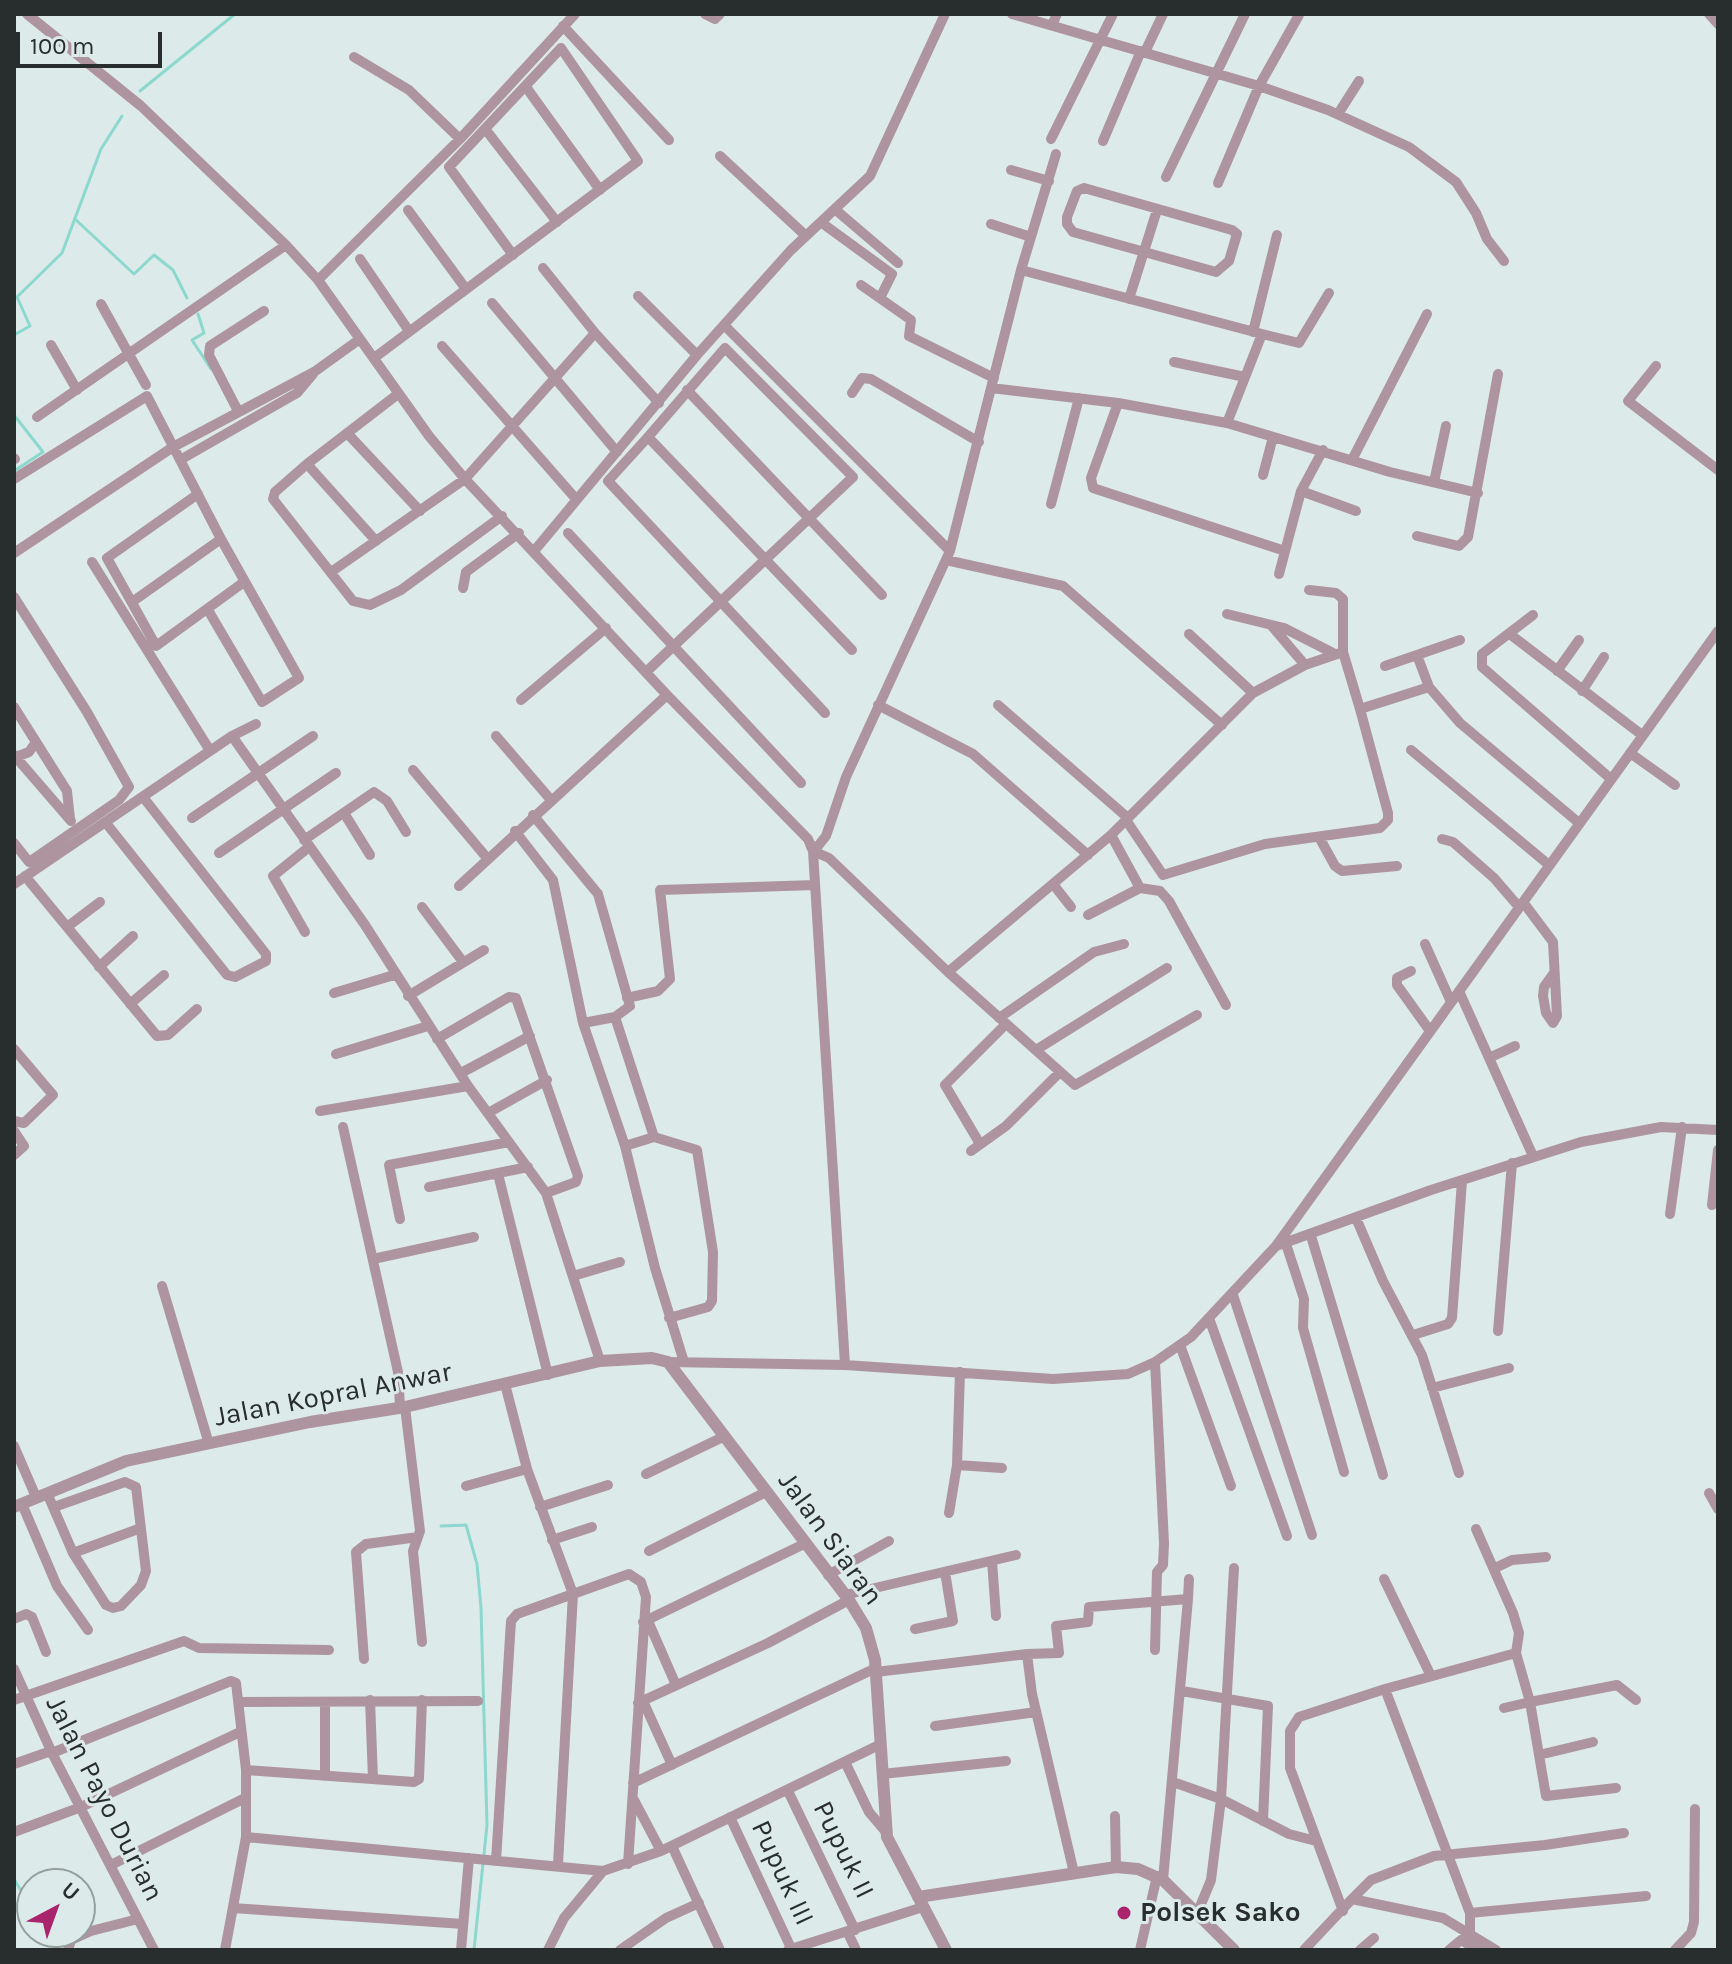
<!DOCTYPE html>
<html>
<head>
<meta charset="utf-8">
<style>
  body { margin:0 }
  #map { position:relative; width:1732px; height:1964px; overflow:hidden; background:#dcebe9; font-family:Karla,sans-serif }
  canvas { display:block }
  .frame { position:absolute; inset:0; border:16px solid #282e2d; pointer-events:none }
  .north { position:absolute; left:16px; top:1868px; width:80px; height:80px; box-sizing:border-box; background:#dcebe9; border:2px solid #949f9e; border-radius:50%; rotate:41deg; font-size:22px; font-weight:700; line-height:32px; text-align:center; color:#282e2d }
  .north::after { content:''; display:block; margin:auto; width:28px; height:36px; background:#a9246d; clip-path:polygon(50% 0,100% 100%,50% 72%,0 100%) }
  .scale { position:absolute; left:16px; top:32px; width:146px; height:36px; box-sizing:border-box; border:4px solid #282e2d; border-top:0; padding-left:10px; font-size:24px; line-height:28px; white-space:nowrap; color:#282e2d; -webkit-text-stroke:6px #dcebe9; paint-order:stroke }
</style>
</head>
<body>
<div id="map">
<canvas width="1732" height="1964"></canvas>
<div class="frame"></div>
<div class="north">U</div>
<div class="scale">100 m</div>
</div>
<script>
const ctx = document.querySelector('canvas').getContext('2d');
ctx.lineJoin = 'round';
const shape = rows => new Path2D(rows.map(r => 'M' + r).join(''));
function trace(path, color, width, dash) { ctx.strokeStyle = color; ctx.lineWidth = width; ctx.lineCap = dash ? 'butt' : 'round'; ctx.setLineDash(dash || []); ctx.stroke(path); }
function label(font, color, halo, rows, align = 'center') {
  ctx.font = font + ' Karla,sans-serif'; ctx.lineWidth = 6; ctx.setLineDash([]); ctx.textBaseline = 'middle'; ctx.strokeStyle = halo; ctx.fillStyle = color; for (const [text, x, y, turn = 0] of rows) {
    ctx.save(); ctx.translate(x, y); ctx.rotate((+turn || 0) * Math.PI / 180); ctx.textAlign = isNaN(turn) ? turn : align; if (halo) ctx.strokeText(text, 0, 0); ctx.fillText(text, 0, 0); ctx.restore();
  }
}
trace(shape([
  [140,91,235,14],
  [75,219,134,274,154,255,173,270,187,298],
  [198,314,204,333,192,340,211,369],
  [14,335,30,326,17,297,62,253,101,149,122,116],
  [14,415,43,452,14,471],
  [441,1526,466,1525,477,1564,481,1608,487,1825,474,1950],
  [14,1879,32,1909],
  [51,1932,59,1950]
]), '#8cd8cf', 3);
trace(shape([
  [27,14,141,106,286,245,318,280,429,436,465,479,667,695,808,839,813,851,845,1365],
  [705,14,715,19,720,14],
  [1012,14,1259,86,1328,110,1409,147,1456,182,1476,213,1487,239,1504,261],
  [1709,14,1718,24],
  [1052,25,1057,14],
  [563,26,669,140],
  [1145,52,1163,14],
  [354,57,409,90,460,139],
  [526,87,600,190],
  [1338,114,1359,81],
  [486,130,557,222],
  [1051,139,1113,14],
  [1103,141,1141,51],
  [720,156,806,236],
  [1011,170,1049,181],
  [1166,177,1245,14],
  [1218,183,1259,86,1299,15],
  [1084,188,1232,230,1237,234,1229,261,1216,272,1073,232,1067,224,1067,217,1077,191,1084,188],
  [408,210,466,289],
  [837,211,898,263],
  [822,223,892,274,880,298],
  [991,224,1031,237],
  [360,259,409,331],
  [543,268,595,333,659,403],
  [1021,270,1056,154],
  [318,280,460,139,575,14],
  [861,285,911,320,909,336,994,378],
  [638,296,697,355],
  [1129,299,1157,210],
  [492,303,617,452],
  [101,304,146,385],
  [726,327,950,551],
  [1253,332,1277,235],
  [1262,334,1299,343,1329,293],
  [51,345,77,390],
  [442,346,576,499],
  [374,358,638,161,561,48,449,167,513,255],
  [1174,362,1245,377],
  [1656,366,1628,401,1718,470],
  [991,388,1021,270,1262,334,1227,423],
  [687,390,882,595],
  [852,393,862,378,871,379,979,442],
  [398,394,307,464,275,492,273,499,353,601,370,605,401,590,502,516],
  [1118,403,1091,478,1093,488,1285,551],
  [238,411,209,355,210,346,264,311],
  [37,417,286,245],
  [347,433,420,511],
  [14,458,15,459],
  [180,460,297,393,313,374],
  [1352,460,1427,314],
  [307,464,376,541],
  [1263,475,1273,437],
  [14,479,147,396,221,539,299,678,262,702,208,610],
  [1434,482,1446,426],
  [1301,491,1356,511],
  [198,494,107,558,156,646,244,582],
  [1051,504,1079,398],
  [568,533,801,783],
  [1417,536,1459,546,1468,537,1498,374],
  [535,550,697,355,791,250,870,176,945,14],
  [14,553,173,447,314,372,360,339],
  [946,560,1063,586,1222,725],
  [92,562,209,749],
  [331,572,465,479,595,333],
  [1279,574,1301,491,1323,450],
  [463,588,466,572,519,533],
  [14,597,87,712,129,787,119,800,29,862,14,843],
  [132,602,221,539],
  [1227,614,1284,628,1333,653],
  [1533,615,1482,654,1482,667,1611,779],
  [1271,625,1305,665],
  [1189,634,1253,693],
  [1511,635,1642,735],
  [1343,652,1360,709],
  [1417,655,1460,640],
  [1385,666,1417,655,1429,687],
  [1557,671,1579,640],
  [646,672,853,477,725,348,648,437],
  [1582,691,1604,657],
  [521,700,606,628],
  [878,705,973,754,1088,855],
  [998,705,1128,818],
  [14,707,67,791,70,819],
  [825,713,608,481,648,437,852,650],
  [232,736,256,724],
  [496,736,551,800],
  [1411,750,1549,865],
  [1630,753,1675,785],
  [14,755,71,821],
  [16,757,29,752,36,742],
  [413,770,487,858],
  [344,813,370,855],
  [533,815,598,894,630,1006,615,1017,583,1023],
  [192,818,313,736],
  [1126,820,1163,875,1265,844,1380,828,1388,820,1388,813,1360,709,1429,687,1460,723,1579,823],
  [106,823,227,975,235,977,266,961,266,954,143,797],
  [515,831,553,880,583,1023,625,1146,655,1268,684,1362],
  [1319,837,1335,866,1342,871,1397,866],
  [1442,839,1453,842,1494,878,1519,907],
  [304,840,374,792,387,801,406,832],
  [811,847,818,846,826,836,846,777,950,551,991,388,1118,403,1227,423,1390,472,1478,493],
  [813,851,829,858,948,972,1075,1085,1197,1015],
  [219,853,336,773],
  [25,876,157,1036,168,1035,197,1009],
  [14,884,232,736,365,925,468,1086,546,1193,600,1361],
  [1053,884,1071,907],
  [459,886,667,695],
  [1140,888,1160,891,1169,901,1226,1005],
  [1523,902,1553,942,1557,1016,1553,1023,1546,1013,1543,996,1544,987,1554,973],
  [422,907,463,962],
  [1088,915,1140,888,1111,835],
  [67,927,100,902],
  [305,932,273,876,309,847],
  [1425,944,1451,1002],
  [99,967,133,936],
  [1411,971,1397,978,1397,985,1430,1031],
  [948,972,1111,835,1253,693,1305,665,1343,652,1343,599,1336,593,1309,590],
  [1459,991,1533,1156],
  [334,993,394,975],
  [408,996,484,950],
  [627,998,658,991,670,979,660,890,815,885],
  [130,1004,164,975],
  [615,1017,654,1137,697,1150,713,1252,712,1301,708,1307,669,1318],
  [999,1018,1094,952,1124,944],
  [437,1039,509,997,516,998,578,1176,576,1182,546,1193],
  [14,1049,53,1095,24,1123,14,1121],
  [1036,1050,1167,968],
  [336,1054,428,1026],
  [1491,1057,1515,1046],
  [461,1073,530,1036],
  [320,1111,468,1086],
  [488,1113,547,1080],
  [343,1127,398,1372,400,1407],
  [14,1131,24,1146,14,1155],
  [980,1144,945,1085,1006,1024],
  [625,1146,654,1137],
  [971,1151,1006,1126,1060,1072],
  [498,1174,548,1375],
  [429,1187,528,1167],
  [1712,1205,1718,1150],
  [1670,1214,1682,1127],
  [1356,1218,1383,1281,1422,1355,1459,1473],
  [400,1219,389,1165,509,1142],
  [1311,1236,1383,1475],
  [1286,1244,1304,1299,1303,1328,1344,1472],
  [1276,1246,1431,1190,1581,1142,1661,1127,1718,1130],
  [373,1259,474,1237],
  [573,1276,620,1262],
  [162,1286,209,1444],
  [1233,1295,1312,1535],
  [1210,1321,1287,1536],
  [1498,1331,1512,1163],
  [1413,1335,1448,1324,1452,1318,1462,1181],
  [1180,1345,1231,1486],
  [668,1362,845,1365,1053,1379,1128,1374,1155,1362,1191,1337,1276,1246,1718,631],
  [505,1384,527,1469,573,1594,558,1864],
  [1432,1388,1509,1368],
  [405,1407,420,1531,413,1551,422,1642],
  [14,1446,36,1497],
  [957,1465,1002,1468],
  [646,1474,725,1436],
  [466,1486,527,1469],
  [47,1493,73,1553,106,1605,113,1608,121,1606,141,1585,146,1571,136,1487,125,1482,54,1507],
  [1709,1493,1718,1509],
  [22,1504,57,1586,88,1630],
  [540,1507,608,1485],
  [949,1513,957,1465,960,1372],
  [552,1540,592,1527],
  [649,1551,766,1492],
  [73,1553,141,1528],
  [992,1561,996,1616],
  [1495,1568,1512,1560,1546,1557],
  [828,1575,889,1541],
  [1384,1579,1431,1676],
  [845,1595,1016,1555],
  [1188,1599,1189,1579],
  [14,1619,26,1614,32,1617,46,1652],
  [648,1621,676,1685],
  [643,1622,804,1544],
  [915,1629,953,1621,945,1572],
  [1155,1650,1157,1572,1163,1565,1164,1543,1155,1362],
  [1516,1653,1530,1702,1617,1685,1636,1700],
  [1027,1654,1059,1653,1056,1626,1088,1622,1089,1607,1188,1599,1163,1880],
  [364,1659,356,1552,366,1544,418,1537],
  [14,1669,52,1753,154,1950],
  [876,1672,1027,1654,1032,1694,1074,1873],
  [1385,1689,1470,1913,1470,1934],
  [1182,1691,1268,1706,1263,1821],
  [14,1700,184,1641,199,1648,329,1650],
  [370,1700,373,1779],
  [643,1701,672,1765],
  [239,1702,478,1701],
  [325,1702,325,1776],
  [638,1703,768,1643,849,1600],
  [1504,1708,1530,1702,1546,1796,1616,1788],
  [935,1726,1036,1712],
  [52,1753,231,1681,236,1683,246,1770,246,1837,225,1950],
  [1539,1755,1593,1742],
  [14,1764,51,1751],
  [846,1764,869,1812,886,1832],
  [246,1770,414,1782,419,1779,422,1700],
  [882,1774,1006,1761],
  [1173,1782,1221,1799,1289,1834,1316,1841],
  [633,1783,876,1668],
  [788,1791,855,1930],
  [634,1800,661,1851],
  [1115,1816,1116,1867],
  [730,1817,791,1948],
  [14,1832,81,1807,240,1732],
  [246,1837,603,1871],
  [672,1846,720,1950],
  [496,1861,511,1621,517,1614,629,1574,641,1582,646,1597,628,1864],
  [111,1865,245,1798],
  [1352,1899,1371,1880,1434,1856,1545,1845,1624,1833],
  [233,1908,463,1924],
  [1343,1911,1290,1768,1290,1731,1299,1717,1385,1689,1516,1653,1519,1633,1513,1613,1476,1529],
  [1470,1913,1646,1896],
  [1197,1914,1211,1880,1221,1799,1234,1568],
  [848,1933,856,1950],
  [68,1950,71,1940,91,1931,138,1919],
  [461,1950,469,1858],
  [548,1950,564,1918,603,1871,661,1851,881,1744],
  [620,1950,666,1918,699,1903],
  [788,1950,923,1907],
  [1140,1950,1157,1876],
  [1304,1950,1352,1899,1443,1918,1496,1950],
  [1360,1950,1374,1938],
  [1449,1950,1461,1940,1478,1950],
  [1675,1950,1691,1933,1694,1922,1695,1809]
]), '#ae949e', 10);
trace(shape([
  [14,1507,126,1461,310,1422,405,1407,600,1361,652,1358,668,1362,849,1600,866,1628,875,1660,887,1837,946,1950],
  [918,1897,1116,1867,1138,1869,1163,1880,1234,1950]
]), '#ae949e', 12);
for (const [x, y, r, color] of [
  [1124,1913,8,"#a9246d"]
]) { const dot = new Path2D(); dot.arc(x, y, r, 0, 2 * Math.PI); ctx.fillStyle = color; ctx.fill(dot); trace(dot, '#dcebe9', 3); }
label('28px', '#282e2d', '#dcebe9', [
  ["Jalan Kopral Anwar",333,1395,-11],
  ["Jalan Siaran",830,1539,54],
  ["Jalan Payo Durian",104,1799,63],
  ["Pupuk II",843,1850,64],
  ["Pupuk III",782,1873,65]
]);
label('bold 28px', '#282e2d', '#dcebe9', [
  ["Polsek Sako",1140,1913]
], 'left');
</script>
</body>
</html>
